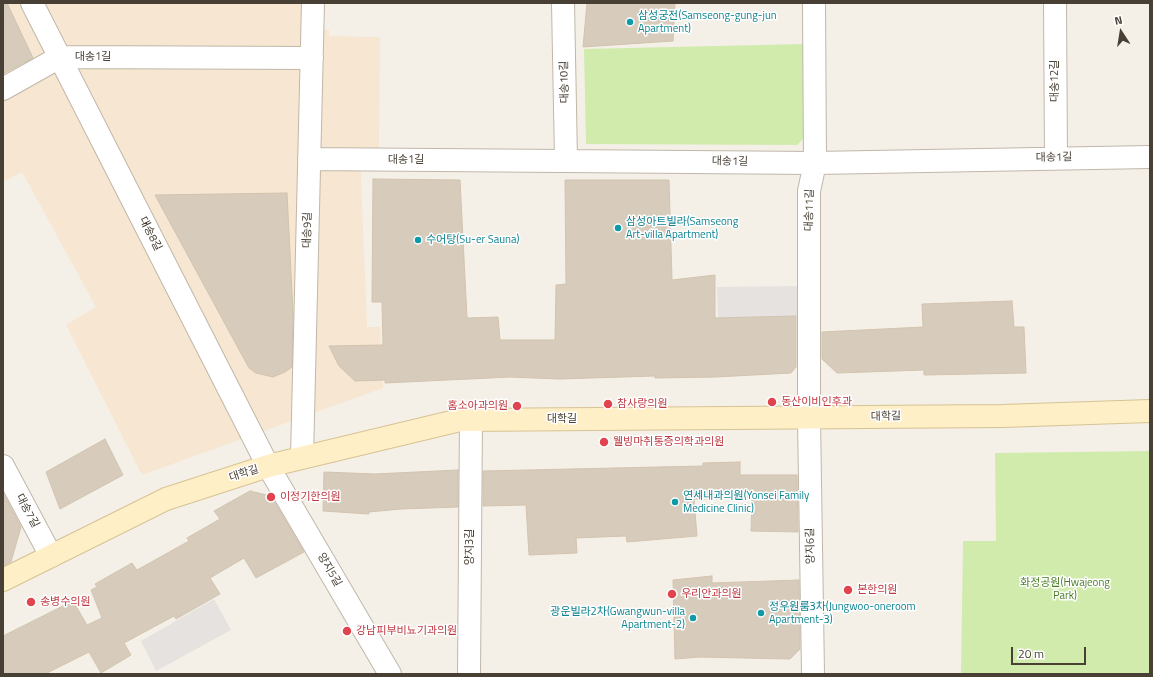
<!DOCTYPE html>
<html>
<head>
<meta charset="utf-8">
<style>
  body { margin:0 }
  #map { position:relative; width:1153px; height:677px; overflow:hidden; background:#f4f0e7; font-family:"Titillium Web",sans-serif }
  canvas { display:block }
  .frame { position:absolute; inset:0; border:4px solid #484035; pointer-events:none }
  .north { position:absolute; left:1101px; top:12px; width:40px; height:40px; -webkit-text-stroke:3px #fff; paint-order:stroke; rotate:348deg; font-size:11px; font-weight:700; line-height:16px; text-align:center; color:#484035 }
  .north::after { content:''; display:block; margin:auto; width:14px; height:18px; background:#484035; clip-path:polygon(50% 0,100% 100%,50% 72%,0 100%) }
  .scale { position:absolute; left:1011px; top:647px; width:75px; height:18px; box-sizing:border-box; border:2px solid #484035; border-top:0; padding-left:5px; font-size:12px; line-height:14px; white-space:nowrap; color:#484035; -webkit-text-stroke:3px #fff; paint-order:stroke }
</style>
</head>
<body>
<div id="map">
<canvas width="1153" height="677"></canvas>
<div class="frame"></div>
<div class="north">N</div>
<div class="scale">20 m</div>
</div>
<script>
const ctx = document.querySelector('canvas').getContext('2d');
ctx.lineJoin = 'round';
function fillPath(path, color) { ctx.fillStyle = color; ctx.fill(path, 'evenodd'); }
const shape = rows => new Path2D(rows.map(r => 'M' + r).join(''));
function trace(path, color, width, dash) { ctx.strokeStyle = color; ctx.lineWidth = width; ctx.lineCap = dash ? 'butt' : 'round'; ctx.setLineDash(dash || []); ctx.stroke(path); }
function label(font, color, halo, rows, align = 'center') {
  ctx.font = font + ' "Titillium Web","Noto Sans KR",sans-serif'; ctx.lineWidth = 3; ctx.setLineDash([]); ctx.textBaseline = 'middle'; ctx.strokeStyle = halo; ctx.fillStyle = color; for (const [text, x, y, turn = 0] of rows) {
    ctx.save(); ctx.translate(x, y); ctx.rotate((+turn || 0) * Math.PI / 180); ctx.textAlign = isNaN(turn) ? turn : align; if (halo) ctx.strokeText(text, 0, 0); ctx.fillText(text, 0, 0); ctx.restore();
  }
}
fillPath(shape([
  [3,3,304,3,303,30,329,30,329,36,380,37,379,154,360,153,367,327,380,327,383,388,142,475,66,325,96,307,22,172,3,182]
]), '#f7e6d1');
fillPath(shape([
  [804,44,809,133,797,145,586,144,584,49],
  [1150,451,1150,674,961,674,963,541,996,541,995,453]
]), '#d1ebad');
fillPath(shape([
  [800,286,802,316,718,318,717,287],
  [214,599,231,630,156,671,141,641]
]), '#e5e2df');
const building = shape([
  [3,3,7,3,33,58,3,74,3,3],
  [587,3,675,3,673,41,583,47,587,3],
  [373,179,460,180,467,318,498,317,500,340,555,340,556,285,566,284,565,180,669,180,672,280,715,275,715,318,796,316,796,367,791,373,716,377,655,378,655,376,559,379,510,377,385,383,385,380,355,381,339,366,329,346,383,345,382,302,372,302,373,179],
  [287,193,293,313,292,367,285,372,273,377,256,373,249,368,155,195,287,193],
  [1012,301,1014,327,1024,327,1026,373,924,375,924,370,837,373,822,359,822,332,923,327,922,304,1012,301],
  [105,439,123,475,60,509,46,472,105,439],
  [740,462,740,475,797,475,798,532,751,531,752,498,694,499,697,536,627,542,626,536,576,538,577,553,529,555,526,505,483,506,483,471,703,466,703,463,740,462],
  [458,470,458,507,401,509,369,512,369,514,323,511,324,472,375,474,458,470],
  [250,491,271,496,304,552,256,578,244,558,210,578,220,594,176,619,174,616,124,643,131,655,101,673,89,652,45,674,3,674,3,636,73,601,87,625,102,618,91,590,97,587,95,584,132,563,137,570,189,541,187,538,220,519,214,511,250,491],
  [3,493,21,527,11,562,3,566,3,493],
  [712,576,712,583,799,580,800,649,790,659,700,657,675,659,673,580,712,576]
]);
fillPath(building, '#d7cbbb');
trace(building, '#d2c3ae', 1);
const street = shape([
  [32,3,268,466,390,674],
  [563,3,566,160],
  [1055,3,1056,158],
  [3,89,60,57,312,58],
  [309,159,815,163,1150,157],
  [302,457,313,3],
  [3,466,51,556],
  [469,674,471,419],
  [813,674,809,418,809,191,815,163,814,3]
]);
const secondary = shape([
  [3,580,166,499,268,466,460,420,1002,416,1150,411]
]);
trace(street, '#c0b7a9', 24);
trace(secondary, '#d7c394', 24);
trace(street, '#fff', 22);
trace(secondary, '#ffefc6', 22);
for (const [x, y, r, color] of [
  [630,22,4,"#0f9aa8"],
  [618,228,4,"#0f9aa8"],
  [418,240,4,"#0f9aa8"],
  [772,402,5,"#e0444e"],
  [608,404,5,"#e0444e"],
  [517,406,5,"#e0444e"],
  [604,442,5,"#e0444e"],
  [271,497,5,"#e0444e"],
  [675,502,4,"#0f9aa8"],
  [848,590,5,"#e0444e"],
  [672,594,5,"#e0444e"],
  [31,602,5,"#e0444e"],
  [761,613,4,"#0f9aa8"],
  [693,618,4,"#0f9aa8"],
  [347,631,5,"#e0444e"]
]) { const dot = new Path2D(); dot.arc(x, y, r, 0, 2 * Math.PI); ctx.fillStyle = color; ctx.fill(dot); trace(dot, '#fff', 1.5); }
label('11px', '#0d838f', '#fff', [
  ["삼성궁전(Samseong-gung-jun",638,16],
  ["Apartment)",638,29],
  ["삼성아트빌라(Samseong",626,222],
  ["Art-villa Apartment)",626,235],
  ["수어탕(Su-er Sauna)",426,240],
  ["연세내과의원(Yonsei Family",683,496],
  ["Medicine Clinic)",683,509],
  ["정우원룸3차(Jungwoo-oneroom",769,607],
  ["Apartment-3)",769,620],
  ["광운빌라2차(Gwangwun-villa",685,612,"right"],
  ["Apartment-2)",685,625,"right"]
], 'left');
label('11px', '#484035', '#fff', [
  ["대송1길",93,57],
  ["대송12길",1055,81,-90],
  ["대송10길",565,82,-91],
  ["대송1길",1054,158,-1],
  ["대송1길",406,160],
  ["대송1길",730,162,1],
  ["대송11길",810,210,-88],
  ["대송9길",308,230,-89],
  ["대송8길",150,234,63],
  ["대학길",886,417,-1],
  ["대학길",562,419],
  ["대학길",244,474,-18],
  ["대송7길",27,511,62],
  ["양지6길",811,546,-91],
  ["양지3길",470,547,-90],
  ["양지5길",329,570,60]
]);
label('11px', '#be3a42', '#fff', [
  ["동산이비인후과",781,402],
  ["참사랑의원",617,404],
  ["홈소아과의원",508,406,"right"],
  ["웰빙마취통증의학과의원",613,442],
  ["이정기한의원",280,497],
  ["본한의원",857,590],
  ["우리안과의원",681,594],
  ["송병수의원",40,602],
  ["강남피부비뇨기과의원",356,631]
], 'left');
label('11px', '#497d25', '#fff', [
  ["화정공원(Hwajeong",1065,583],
  ["Park)",1065,596]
]);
</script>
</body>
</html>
